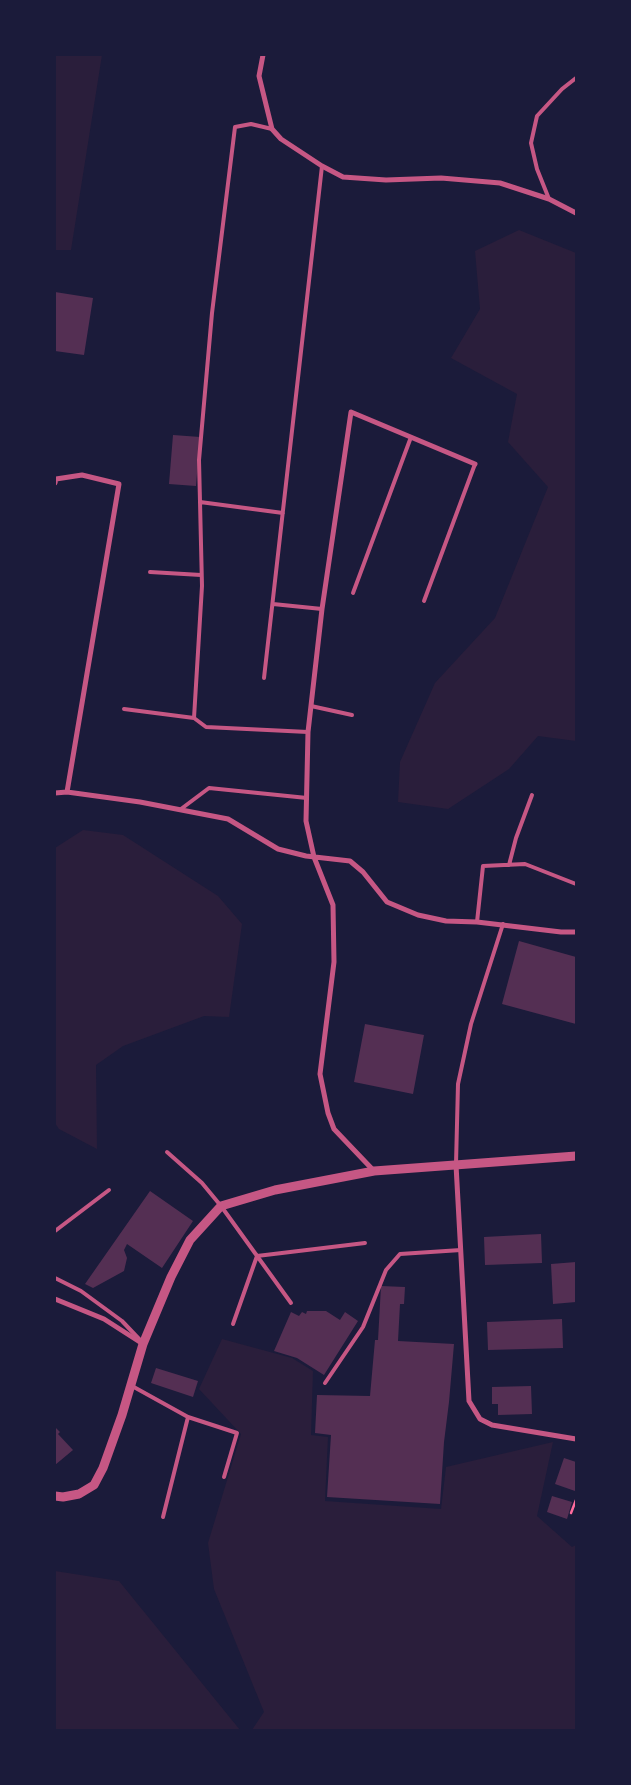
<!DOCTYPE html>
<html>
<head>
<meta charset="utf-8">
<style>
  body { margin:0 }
  #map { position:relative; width:631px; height:1785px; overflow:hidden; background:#1b1b3a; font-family:"Alegreya Sans",sans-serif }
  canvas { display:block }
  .frame { position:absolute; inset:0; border:56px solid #1b1b3a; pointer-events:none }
</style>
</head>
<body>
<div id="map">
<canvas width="631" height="1785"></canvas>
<div class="frame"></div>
</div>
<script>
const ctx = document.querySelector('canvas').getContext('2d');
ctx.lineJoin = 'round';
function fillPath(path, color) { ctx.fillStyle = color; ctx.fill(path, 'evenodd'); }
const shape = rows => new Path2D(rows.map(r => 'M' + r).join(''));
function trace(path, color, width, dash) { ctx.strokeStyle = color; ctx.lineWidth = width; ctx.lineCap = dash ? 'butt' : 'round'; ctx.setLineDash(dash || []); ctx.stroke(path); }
fillPath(shape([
  [55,55,102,55,71,250,55,250],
  [519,230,576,253,576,741,538,736,509,769,448,809,398,802,400,762,435,683,495,618,548,487,508,442,517,394,451,358,480,309,475,251],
  [83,830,123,835,218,896,242,924,229,1017,204,1016,123,1046,96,1065,97,1149,59,1129,55,1123,55,848],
  [222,1339,292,1358,313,1371,311,1435,328,1437,325,1501,441,1509,446,1467,553,1442,537,1516,572,1547,576,1545,576,1730,252,1730,264,1712,214,1589,208,1543,241,1434,199,1389],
  [55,1571,119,1581,240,1730,55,1730]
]), '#2a1e3b');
fillPath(shape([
  [55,292,93,298,84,355,55,351],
  [173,435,200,437,196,486,169,484],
  [519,941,576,957,576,1024,502,1004],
  [365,1024,424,1035,413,1094,354,1082],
  [150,1191,193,1221,162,1268,127,1244,124,1250,127,1258,124,1271,93,1288,85,1284],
  [541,1234,542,1263,485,1265,484,1237],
  [576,1262,576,1302,553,1304,551,1264],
  [381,1286,405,1287,404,1304,400,1304,398,1341,454,1344,449,1402,444,1442,440,1504,327,1497,331,1435,315,1433,317,1395,370,1396,375,1340,378,1340],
  [307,1311,326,1311,340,1320,345,1312,358,1321,324,1375,297,1358,274,1351,291,1312,299,1316,302,1312,306,1314],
  [562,1319,563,1348,488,1350,487,1322],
  [156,1368,198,1381,193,1397,151,1383],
  [531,1386,532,1414,498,1415,498,1404,492,1404,492,1387],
  [55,1427,60,1432,58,1434,73,1450,55,1465],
  [564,1458,576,1462,575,1491,555,1484],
  [552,1496,572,1502,567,1519,547,1512]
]), '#542f53');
trace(shape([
  [571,1513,576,1500]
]), '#ff6b9d', 2.5);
trace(shape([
  [272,129,251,124,235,127,212,313,199,460,202,586,194,718,206,727,308,732],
  [549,199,537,169,531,143,537,116,562,89,576,78],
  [200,502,283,513],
  [150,572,201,575],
  [353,593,411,437],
  [424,601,475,464],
  [273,604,322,609],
  [264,678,322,166],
  [311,706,352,715],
  [124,709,194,718],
  [181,809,209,788,307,798],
  [509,865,516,838,532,795],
  [477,922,483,866,525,864,576,884],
  [167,1152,202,1183,221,1206,291,1303],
  [456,1164,458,1084,471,1024,503,924],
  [55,1231,109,1190],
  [55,1278,81,1291,122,1321,140,1340],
  [233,1324,257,1256,365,1243],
  [325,1383,363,1327,386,1270,400,1254,461,1250],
  [132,1386,188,1417,237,1433,224,1477],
  [163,1517,188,1417]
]), '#c65784', 4);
trace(shape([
  [263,55,259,76,272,129,281,139,322,166,343,177,386,180,441,178,500,183,549,199,576,213],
  [55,483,56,479,82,475,119,484,67,792],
  [55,793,67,792,140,802,228,819,278,849,306,856,350,861,363,872,387,902,418,915,446,921,477,922,561,932,576,932],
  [456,1165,469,1401,480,1419,492,1425,576,1439],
  [374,1171,334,1129,328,1113,320,1074,334,962,333,905,314,857,306,821,308,732,322,609,351,412,475,464],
  [55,1299,104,1319,143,1344]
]), '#c65784', 5);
trace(shape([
  [55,1496,63,1497,79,1494,94,1485,103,1468,122,1415,143,1344,171,1277,190,1240,221,1206,275,1190,374,1171,576,1156]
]), '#c65784', 9);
</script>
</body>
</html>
